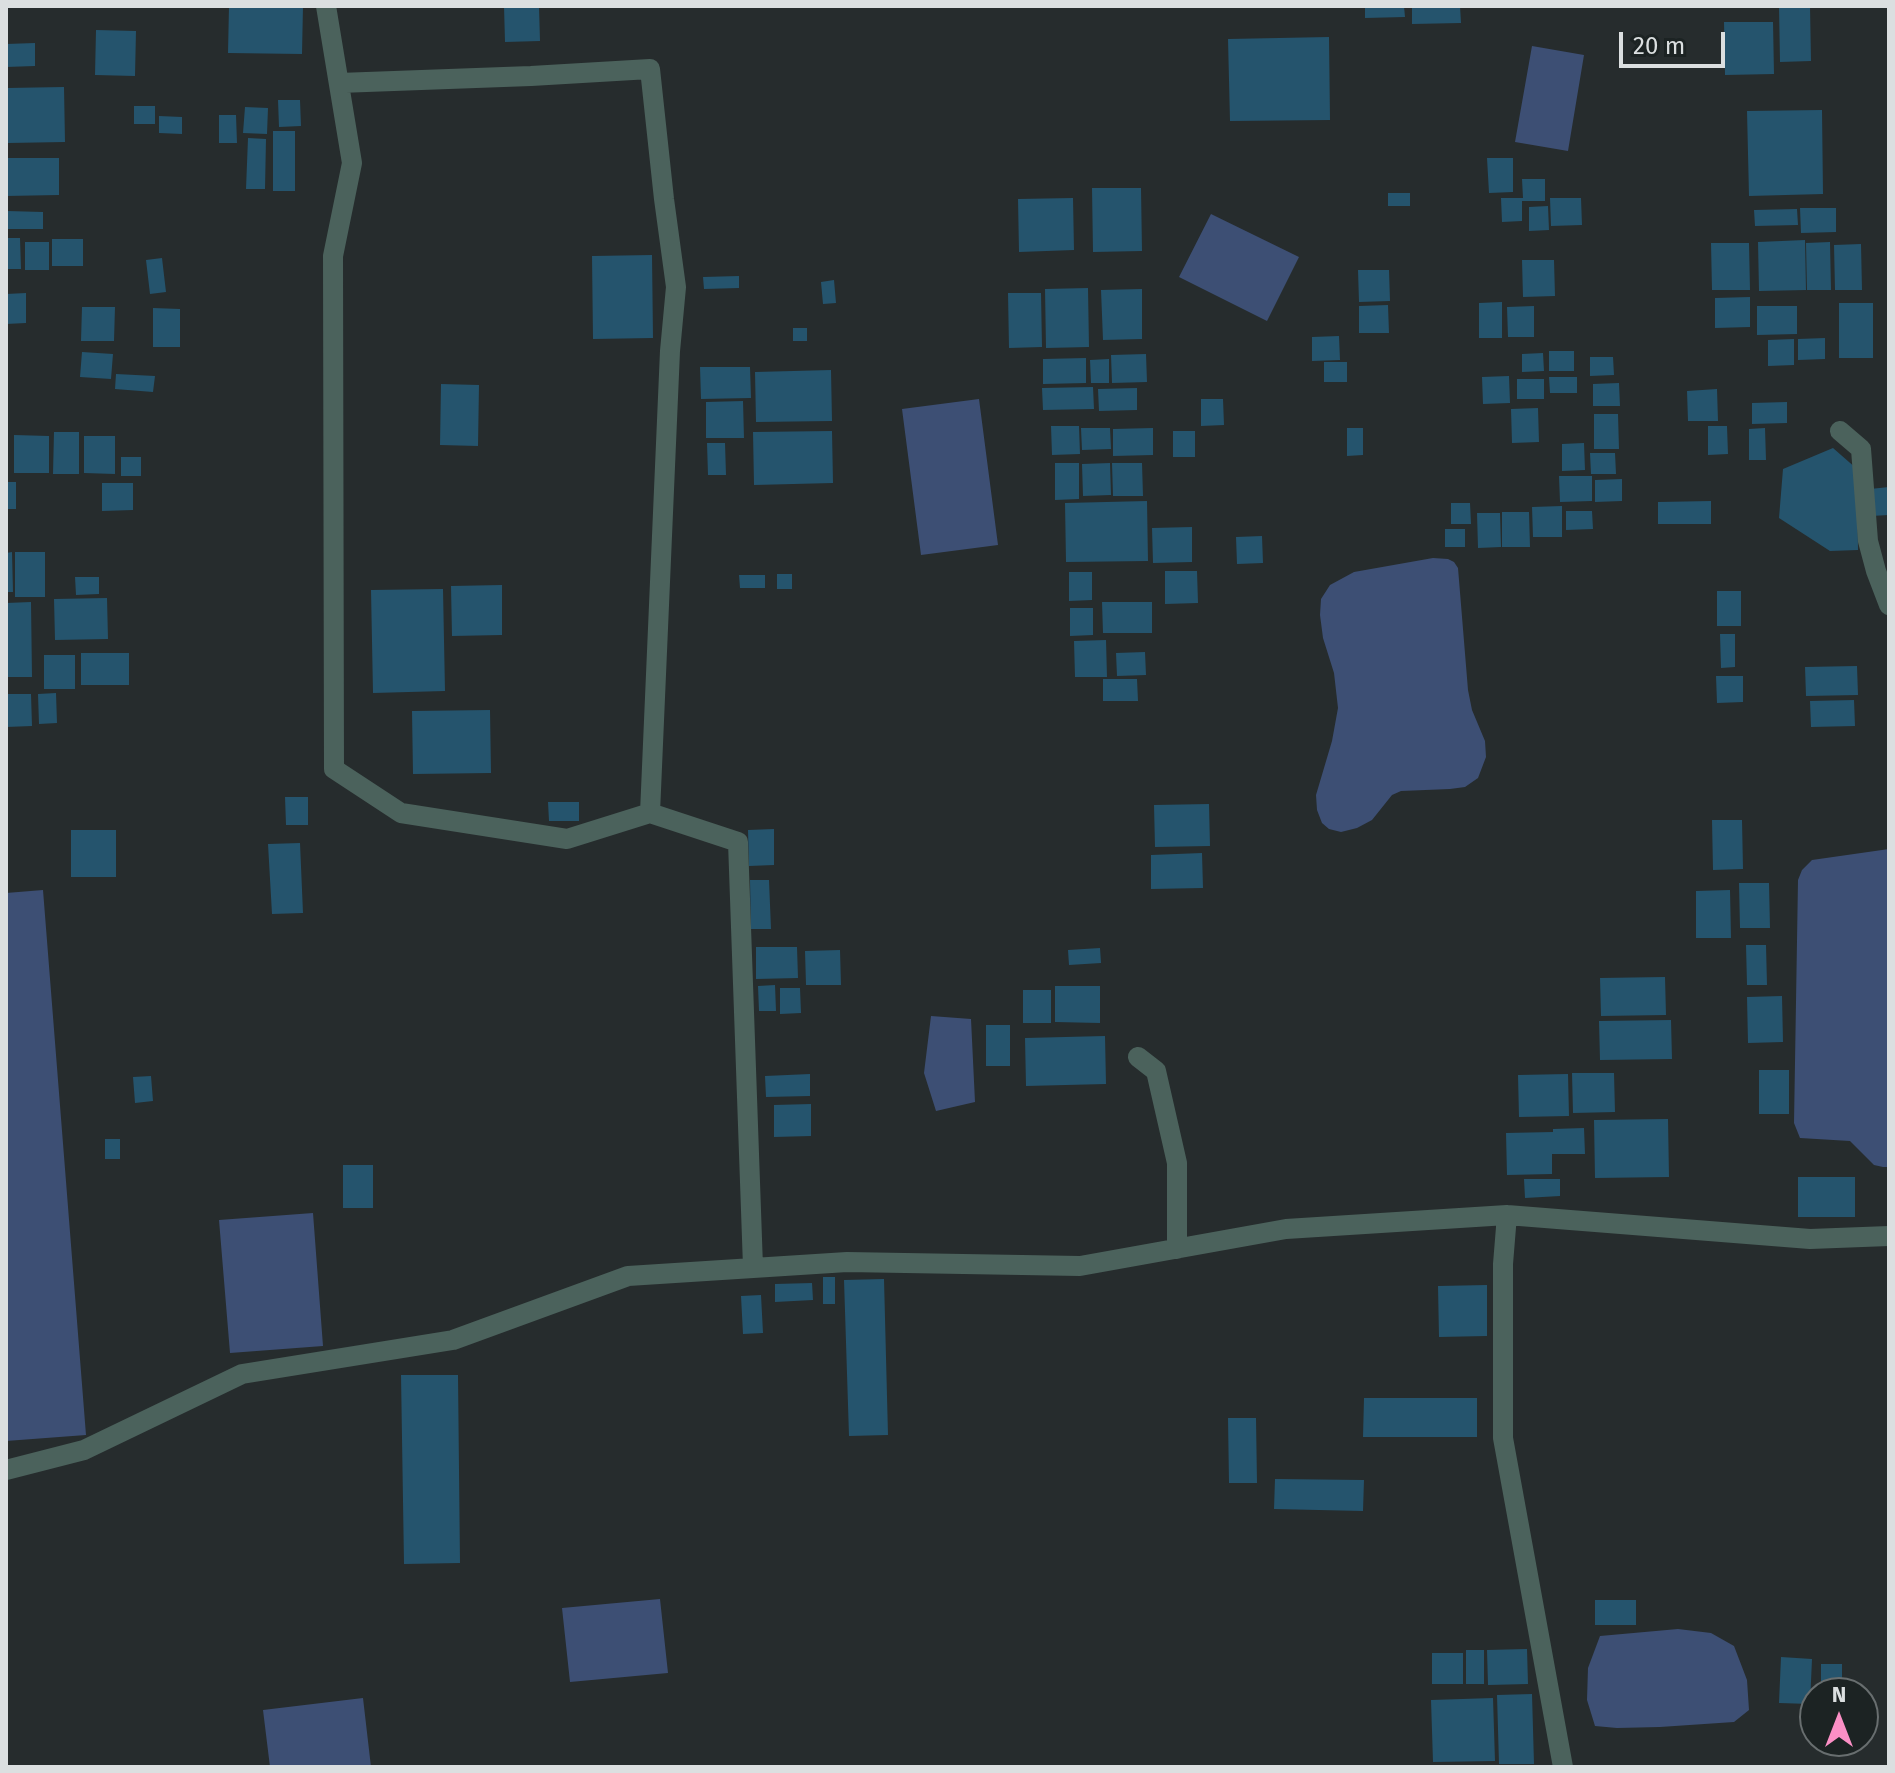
<!DOCTYPE html>
<html>
<head>
<meta charset="utf-8">
<style>
  body { margin:0 }
  #map { position:relative; width:1895px; height:1773px; overflow:hidden; background:#262c2d; font-family:"Fira Sans",sans-serif }
  canvas { display:block }
  .frame { position:absolute; inset:0; border:8px solid #dbdfe0; pointer-events:none }
  .north { position:absolute; left:1799px; top:1677px; width:80px; height:80px; box-sizing:border-box; background:#1c2323; border:2px solid #686e6f; border-radius:50%; rotate:0deg; font-size:22px; font-weight:700; line-height:32px; text-align:center; color:#dbdfe0 }
  .north::after { content:''; display:block; margin:auto; width:28px; height:36px; background:#fb8fc5; clip-path:polygon(50% 0,100% 100%,50% 72%,0 100%) }
  .scale { position:absolute; left:1619px; top:32px; width:106px; height:36px; box-sizing:border-box; border:4px solid #dbdfe0; border-top:0; padding-left:10px; font-size:24px; line-height:28px; white-space:nowrap; color:#dbdfe0; -webkit-text-stroke:6px #1c2323; paint-order:stroke }
</style>
</head>
<body>
<div id="map">
<canvas width="1895" height="1773"></canvas>
<div class="frame"></div>
<div class="north">N</div>
<div class="scale">20 m</div>
</div>
<script>
const ctx = document.querySelector('canvas').getContext('2d');
ctx.lineJoin = 'round';
function fillPath(path, color) { ctx.fillStyle = color; ctx.fill(path, 'evenodd'); }
const shape = rows => new Path2D(rows.map(r => 'M' + r).join(''));
function trace(path, color, width, dash) { ctx.strokeStyle = color; ctx.lineWidth = width; ctx.lineCap = dash ? 'butt' : 'round'; ctx.setLineDash(dash || []); ctx.stroke(path); }
fillPath(shape([
  [1532,46,1584,55,1568,151,1515,142],
  [1211,214,1299,257,1267,321,1179,277],
  [979,399,998,545,921,555,902,409],
  [1433,558,1448,559,1454,562,1458,568,1468,690,1472,710,1485,741,1486,757,1478,778,1465,787,1450,789,1401,791,1392,795,1372,820,1357,828,1341,832,1329,829,1322,823,1317,810,1316,795,1332,741,1338,708,1334,673,1323,638,1320,615,1321,599,1330,585,1354,572],
  [1889,849,1889,1167,1883,1167,1874,1165,1850,1141,1800,1138,1794,1123,1798,880,1802,870,1812,860],
  [43,890,86,1435,6,1441,6,893],
  [931,1016,971,1019,975,1102,936,1111,924,1073],
  [313,1213,323,1346,230,1353,219,1220],
  [660,1599,668,1673,570,1682,562,1608],
  [1678,1629,1711,1633,1734,1646,1747,1680,1749,1710,1734,1722,1660,1727,1617,1728,1595,1726,1587,1700,1588,1668,1600,1636],
  [363,1698,371,1767,270,1767,263,1710]
]), '#3d4f74');
fillPath(shape([
  [229,6,303,6,302,54,228,53],
  [504,6,539,6,540,41,505,42],
  [1365,6,1404,6,1405,17,1365,18],
  [1412,6,1460,6,1461,23,1412,24],
  [1779,6,1810,6,1811,61,1780,62],
  [1724,22,1773,22,1774,74,1725,75],
  [96,30,136,31,135,76,95,75],
  [1329,37,1330,120,1230,121,1228,39],
  [35,43,35,66,6,67,6,44],
  [64,87,65,142,8,143,7,88],
  [278,100,300,100,301,126,279,127],
  [134,106,155,106,155,124,134,124],
  [245,107,268,108,267,134,243,133],
  [1822,110,1823,194,1749,196,1747,111],
  [219,115,236,115,237,143,219,143],
  [159,116,182,117,182,134,159,133],
  [273,131,295,131,295,191,273,191],
  [248,138,266,139,265,189,246,189],
  [6,158,59,158,59,195,6,196],
  [1487,158,1513,158,1513,192,1489,193],
  [1522,179,1545,179,1545,201,1522,201,1522,221,1502,222,1501,198,1523,198],
  [1092,188,1141,188,1142,251,1093,252],
  [1388,193,1410,193,1410,206,1388,206],
  [1073,198,1074,250,1019,252,1018,199],
  [1550,198,1581,198,1582,225,1551,226],
  [1548,206,1549,230,1529,231,1529,207],
  [1800,208,1836,208,1836,232,1801,233],
  [1797,209,1798,225,1755,226,1754,210],
  [7,211,43,212,43,229,6,229],
  [6,238,20,238,21,269,6,269],
  [52,239,83,239,83,266,52,266],
  [1805,240,1806,290,1759,291,1758,242],
  [25,242,49,242,49,270,25,270],
  [1830,242,1831,290,1807,290,1806,243],
  [1711,243,1749,243,1750,290,1712,290],
  [1861,244,1862,290,1835,290,1834,245],
  [652,255,653,338,593,339,592,256],
  [162,258,166,292,150,294,146,260],
  [1522,260,1554,260,1555,296,1523,297],
  [1358,270,1389,270,1390,301,1359,302],
  [739,276,739,288,704,289,703,277],
  [834,280,836,303,823,304,821,282],
  [1088,288,1089,347,1046,348,1045,289],
  [1142,289,1142,339,1103,340,1101,290],
  [26,293,26,323,6,324,6,294],
  [1008,293,1041,293,1042,347,1009,348],
  [1750,297,1750,327,1715,328,1715,298],
  [1502,302,1502,338,1479,338,1479,303],
  [1839,303,1873,303,1873,358,1839,358],
  [1388,305,1389,333,1359,333,1359,306],
  [1534,306,1534,337,1508,337,1507,307],
  [1757,306,1797,306,1797,334,1757,335],
  [82,307,115,307,114,341,81,341],
  [153,308,180,309,180,347,153,347],
  [793,328,807,328,807,341,793,341],
  [1339,336,1340,360,1312,361,1312,337],
  [1825,338,1825,359,1798,360,1798,339],
  [1794,339,1794,365,1768,366,1768,340],
  [1549,351,1574,351,1574,371,1549,371],
  [82,352,113,354,111,379,80,377],
  [1543,353,1544,371,1522,372,1522,354],
  [1146,354,1147,382,1112,383,1111,355],
  [1590,357,1613,357,1614,375,1590,376],
  [1086,358,1086,383,1043,384,1043,359],
  [1109,359,1109,383,1091,383,1090,360],
  [1324,362,1347,362,1347,382,1324,382],
  [700,367,750,367,751,398,701,399],
  [831,370,832,421,756,422,755,372],
  [116,374,155,376,153,392,115,389],
  [1509,376,1510,403,1483,404,1482,377],
  [1549,377,1577,377,1577,393,1550,393],
  [1517,379,1544,379,1544,399,1517,399],
  [1619,383,1620,406,1593,406,1593,384],
  [441,384,479,385,478,446,440,445],
  [1093,387,1094,409,1043,410,1042,388],
  [1137,388,1137,410,1099,411,1098,389],
  [1717,389,1718,421,1688,421,1687,391],
  [1201,399,1223,399,1224,425,1201,426],
  [743,401,744,438,706,438,706,402],
  [1787,402,1787,423,1752,424,1752,403],
  [1538,408,1539,442,1512,443,1511,409],
  [1594,414,1618,414,1619,449,1594,449],
  [1051,426,1079,426,1080,454,1052,455],
  [1708,426,1727,426,1728,454,1708,455],
  [1081,428,1110,428,1111,449,1082,450],
  [1153,428,1153,455,1113,456,1113,429],
  [1347,428,1363,428,1363,455,1347,456],
  [1765,428,1766,460,1749,460,1749,429],
  [832,431,833,483,754,485,753,432],
  [1173,431,1195,431,1195,457,1173,457],
  [54,432,79,432,79,474,53,474],
  [14,435,49,436,49,473,14,473],
  [84,436,115,436,115,474,84,473],
  [707,443,725,443,726,475,708,475],
  [1584,443,1585,470,1562,471,1562,444],
  [1833,448,1857,469,1858,550,1830,551,1779,518,1783,469],
  [1590,453,1615,453,1616,474,1591,474],
  [121,457,141,457,141,476,121,476],
  [1055,463,1079,463,1079,499,1055,500],
  [1110,463,1111,495,1083,496,1082,464],
  [1112,463,1142,463,1143,496,1113,496],
  [1559,476,1592,476,1592,501,1560,502],
  [1622,479,1622,501,1595,502,1595,480],
  [6,482,16,482,16,509,6,509],
  [102,483,133,483,133,510,102,511],
  [1889,487,1889,515,1871,516,1870,489],
  [1147,501,1148,561,1066,562,1065,503],
  [1711,501,1711,524,1658,524,1658,502],
  [1451,503,1470,503,1471,524,1451,524],
  [1562,506,1562,537,1533,537,1532,507],
  [1566,511,1592,511,1593,529,1566,530],
  [1502,512,1529,512,1530,547,1502,547],
  [1477,513,1500,513,1501,547,1478,548],
  [1192,527,1192,562,1153,563,1152,528],
  [1445,529,1465,529,1465,547,1445,547],
  [1262,536,1263,563,1237,564,1236,537],
  [12,552,13,592,6,592,6,553],
  [15,552,45,552,45,597,15,597],
  [1165,571,1197,571,1198,603,1165,604],
  [1069,572,1092,572,1092,600,1069,601],
  [777,574,792,574,792,589,777,589],
  [739,575,765,575,765,588,740,588],
  [75,577,99,577,99,594,76,595],
  [502,585,502,635,452,636,451,586],
  [443,589,445,691,373,693,371,590],
  [1717,591,1741,591,1741,626,1717,626],
  [107,598,108,639,55,640,54,599],
  [31,602,32,677,6,677,6,603],
  [1102,602,1152,602,1152,633,1103,633],
  [1070,608,1093,608,1093,635,1070,636],
  [1720,634,1735,634,1735,667,1721,668],
  [1106,640,1107,677,1075,677,1074,641],
  [1145,652,1146,675,1117,676,1116,653],
  [81,653,129,653,129,685,81,685],
  [44,655,75,655,75,689,44,689],
  [1857,666,1858,695,1806,696,1805,667],
  [1716,676,1743,676,1743,702,1717,703],
  [1103,679,1137,679,1138,701,1103,701],
  [56,693,57,723,39,724,38,694],
  [6,694,31,694,32,726,6,727],
  [1854,700,1855,726,1811,727,1810,701],
  [490,710,491,773,413,774,412,711],
  [285,797,308,797,308,825,286,825],
  [548,802,579,802,579,821,549,821],
  [1209,804,1210,846,1155,847,1154,805],
  [1712,820,1742,820,1743,869,1713,870],
  [774,829,774,865,749,866,748,830],
  [71,830,116,830,116,877,71,877],
  [300,843,303,913,272,914,268,844],
  [1202,853,1203,888,1151,889,1151,855],
  [750,880,769,880,771,929,751,929],
  [1739,883,1769,883,1770,928,1740,928],
  [1730,890,1731,938,1696,938,1696,891],
  [1746,945,1766,945,1767,985,1747,985],
  [756,947,797,947,798,978,756,979],
  [1100,948,1101,963,1069,965,1068,950],
  [840,950,841,985,806,985,805,951],
  [1665,977,1666,1015,1601,1016,1600,978],
  [775,985,776,1011,759,1011,758,986],
  [1055,986,1100,986,1100,1023,1055,1022],
  [780,988,800,988,801,1013,780,1014],
  [1023,990,1051,990,1051,1023,1023,1023],
  [1782,996,1783,1042,1748,1043,1747,997],
  [1671,1020,1672,1059,1600,1060,1599,1021],
  [986,1025,1010,1025,1010,1066,986,1066],
  [1105,1036,1106,1084,1026,1086,1025,1038],
  [1759,1070,1789,1070,1789,1114,1759,1114],
  [1572,1073,1614,1073,1615,1112,1573,1113],
  [810,1074,810,1096,766,1097,765,1076],
  [1568,1074,1569,1116,1519,1117,1518,1075],
  [151,1076,153,1101,135,1103,133,1077],
  [811,1104,811,1136,774,1137,774,1105],
  [1668,1119,1669,1177,1595,1178,1594,1120],
  [1584,1128,1585,1154,1552,1154,1552,1174,1507,1175,1506,1133,1553,1132,1553,1129],
  [105,1139,120,1139,120,1159,105,1159],
  [343,1165,373,1165,373,1208,343,1208],
  [1798,1177,1855,1177,1855,1217,1798,1217],
  [1524,1179,1560,1179,1560,1196,1525,1198],
  [823,1277,835,1277,835,1304,823,1304],
  [884,1279,888,1435,849,1436,844,1280],
  [812,1283,813,1300,775,1302,775,1284],
  [1487,1285,1487,1336,1439,1337,1438,1286],
  [761,1295,763,1333,743,1334,741,1296],
  [401,1375,458,1375,460,1563,404,1564],
  [1364,1398,1477,1398,1477,1437,1363,1437],
  [1228,1418,1256,1418,1257,1483,1229,1483],
  [1275,1479,1364,1480,1363,1511,1274,1509],
  [1595,1600,1636,1600,1636,1625,1595,1625],
  [1527,1649,1528,1684,1488,1685,1487,1650],
  [1466,1650,1484,1650,1484,1684,1466,1684],
  [1432,1653,1463,1653,1463,1684,1432,1684],
  [1781,1657,1812,1659,1810,1704,1779,1703],
  [1821,1664,1842,1664,1842,1693,1821,1693],
  [1532,1694,1534,1764,1499,1764,1497,1695],
  [1493,1698,1495,1761,1433,1762,1431,1700]
]), '#25546d');
trace(shape([
  [326,6,352,163,333,256,334,769,401,813,567,839,650,813],
  [339,83,531,76,650,69,664,199,676,287,670,351,650,813,738,842,753,1267],
  [1840,431,1861,449,1868,541,1876,571,1889,605],
  [1138,1057,1156,1071,1177,1163,1177,1249],
  [1507,1215,1503,1264,1503,1438,1563,1767],
  [6,1470,84,1450,242,1374,453,1340,628,1276,847,1262,1080,1266,1286,1229,1507,1215,1810,1239,1889,1236]
]), '#4b625c', 20);
</script>
</body>
</html>
